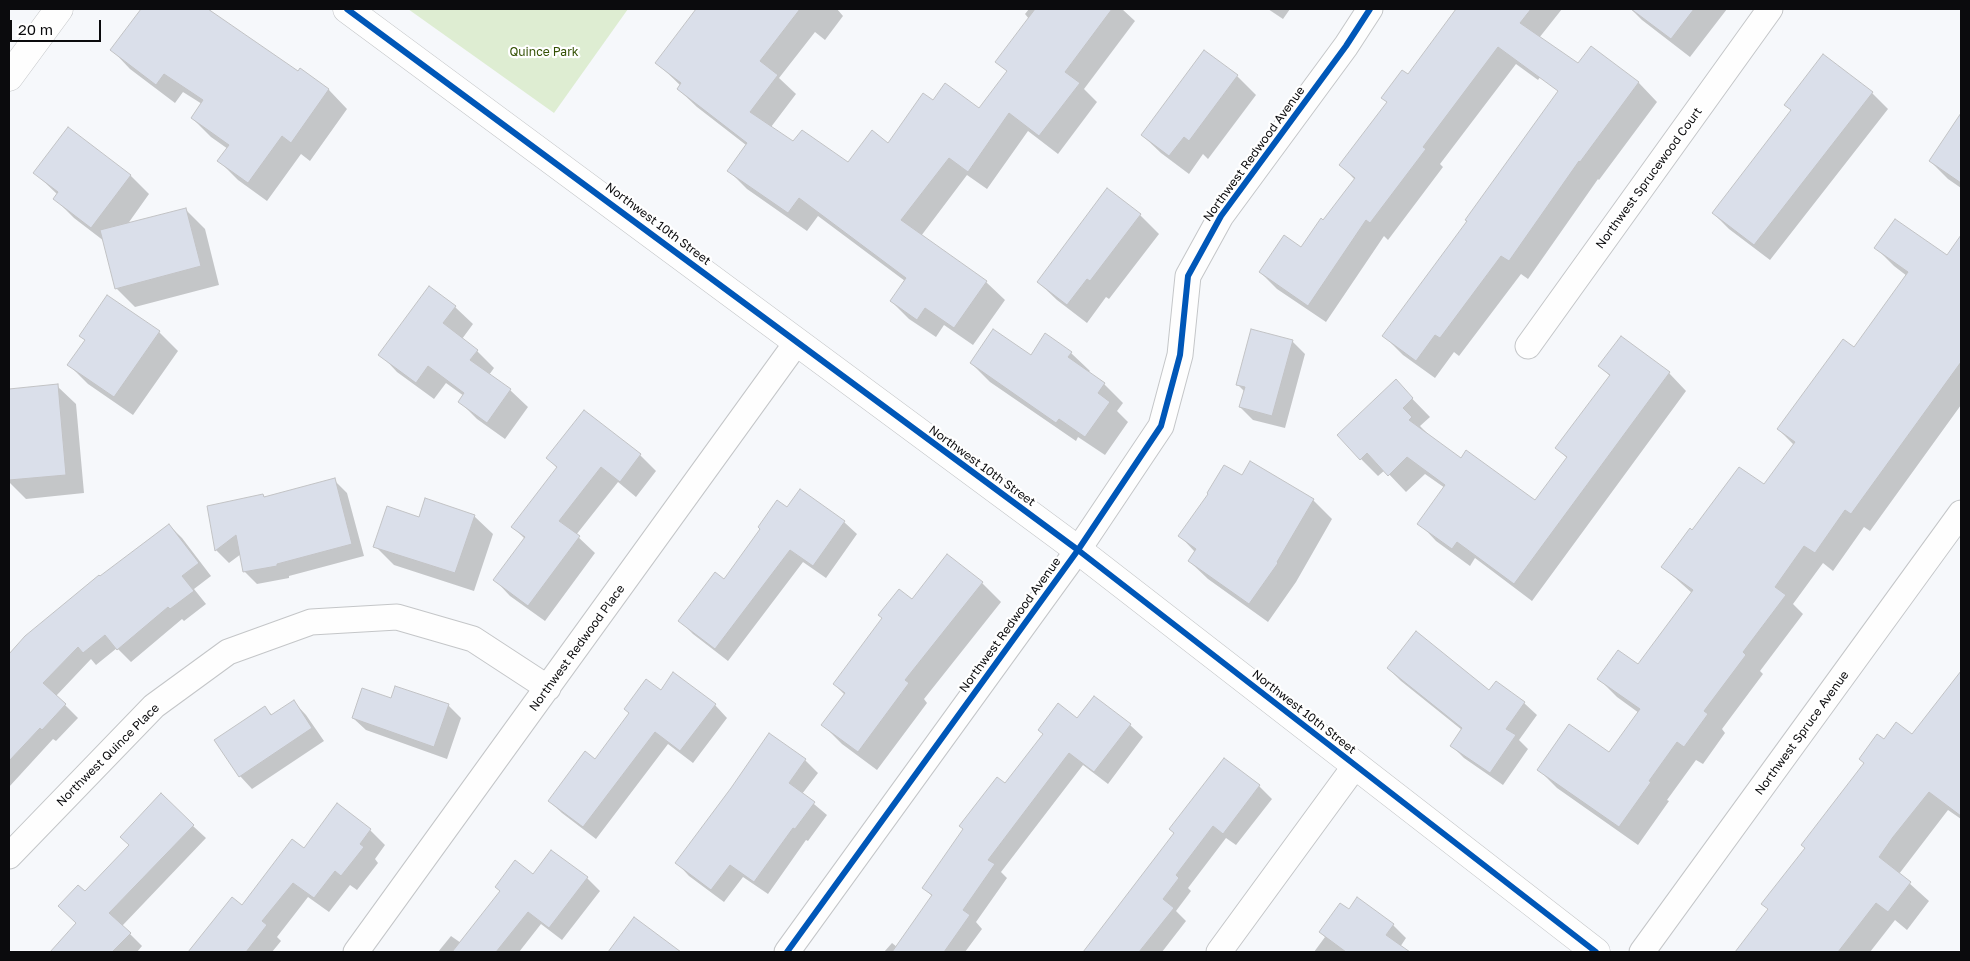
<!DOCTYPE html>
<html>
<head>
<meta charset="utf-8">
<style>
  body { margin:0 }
  #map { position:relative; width:1970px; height:961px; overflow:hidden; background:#f6f8fb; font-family:"Golos Text",sans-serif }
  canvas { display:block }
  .frame { position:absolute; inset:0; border:10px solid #0b0b0d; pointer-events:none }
  .scale { position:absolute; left:10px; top:20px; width:91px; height:22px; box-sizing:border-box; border:2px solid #0b0b0d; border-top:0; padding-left:6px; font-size:15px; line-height:18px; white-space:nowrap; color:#0b0b0d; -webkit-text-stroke:4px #fff; paint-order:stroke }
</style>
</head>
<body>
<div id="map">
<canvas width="1970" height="961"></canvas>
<div class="frame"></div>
<div class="scale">20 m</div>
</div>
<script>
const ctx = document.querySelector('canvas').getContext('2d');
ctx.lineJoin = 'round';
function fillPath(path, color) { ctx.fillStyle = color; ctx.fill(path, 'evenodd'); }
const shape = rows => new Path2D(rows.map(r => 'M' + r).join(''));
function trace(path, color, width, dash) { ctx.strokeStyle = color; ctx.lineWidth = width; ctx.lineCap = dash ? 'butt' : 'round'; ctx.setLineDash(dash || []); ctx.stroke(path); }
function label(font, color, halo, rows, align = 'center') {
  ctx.font = font + ' "Golos Text",sans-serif'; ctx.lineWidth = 4.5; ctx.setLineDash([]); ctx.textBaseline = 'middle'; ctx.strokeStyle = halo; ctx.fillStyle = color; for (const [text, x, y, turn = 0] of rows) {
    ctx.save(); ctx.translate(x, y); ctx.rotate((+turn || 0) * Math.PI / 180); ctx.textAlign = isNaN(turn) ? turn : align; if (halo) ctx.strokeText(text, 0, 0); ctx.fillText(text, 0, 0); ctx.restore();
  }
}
fillPath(shape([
  [408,9,628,9,554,113]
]), '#deedd2');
fillPath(shape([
  [143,9,209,9,218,17,298,73,300,70,329,90,347,109,310,161,301,154,267,201,238,180,219,161,228,149,211,137,192,118,202,104,183,92,175,103,130,69,112,50],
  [735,9,837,9,843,16,825,40,815,32,779,78,796,94,771,127,793,143,848,164,889,145,933,102,980,109,1008,72,997,62,1029,19,1025,14,1029,9,1122,9,1135,21,1084,89,1097,102,1058,154,1028,131,987,189,967,175,921,236,986,282,1005,300,973,345,944,325,936,337,909,319,891,301,905,281,818,216,807,231,747,189,729,171,746,145,697,107,678,89,681,86,657,63,718,31],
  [1268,9,1290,9,1283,19],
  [1457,9,1562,9,1539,38,1556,55,1538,80,1516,64,1440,164,1443,167,1388,240,1384,236,1326,322,1277,289,1260,272,1302,249,1355,180,1341,165,1388,103,1382,98,1408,76],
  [1631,9,1727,9,1690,57,1642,20],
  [1591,47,1639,83,1657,102,1599,180,1598,179,1528,279,1521,274,1459,356,1454,352,1435,378,1403,355,1384,336,1469,221,1559,91],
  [1237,76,1256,95,1208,159,1203,154,1189,174,1161,153,1142,135],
  [1872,93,1888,109,1770,260,1729,229,1713,213,1792,111,1786,105],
  [1961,115,1961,188,1948,179,1930,161],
  [68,129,131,176,149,194,127,225,186,210,205,229,219,285,135,307,116,288,104,241,74,218,55,199,58,195,35,173],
  [1140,215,1159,234,1109,299,1106,297,1087,323,1057,300,1038,282],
  [1961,237,1961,405,1870,531,1864,527,1833,571,1823,563,1793,604,1803,614,1760,671,1763,674,1722,729,1725,733,1703,764,1696,760,1667,800,1669,801,1638,845,1557,788,1539,770,1609,754,1639,713,1617,697,1599,679,1638,666,1692,593,1663,567,1693,532,1764,486,1794,445,1778,429,1854,348,1907,276,1894,266,1876,248,1947,257],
  [430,288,455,307,473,324,462,339,477,351,494,368,489,375,510,390,528,407,505,439,477,419,460,402,464,396,446,383,434,399,397,372,380,354],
  [159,332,178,351,133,415,88,384,69,365,86,341,80,336],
  [1292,341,1305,354,1285,428,1253,420,1240,407,1245,392,1237,384],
  [1071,353,1090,371,1088,373,1104,384,1123,403,1117,411,1128,422,1105,455,1078,437,1076,441,990,382,971,363],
  [1599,366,1669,373,1686,391,1532,601,1475,558,1470,566,1436,541,1419,523,1445,488,1425,474,1406,492,1385,470,1378,476,1361,459,1395,381,1430,417,1420,426,1429,435,1461,460,1535,502,1568,459,1557,448,1610,376],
  [57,386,76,404,84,493,26,499,9,482,9,390],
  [584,411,640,455,656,471,636,497,618,482,576,535,595,553,545,621,510,596,495,580,525,539,513,527,557,468,548,458],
  [1251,463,1313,500,1332,519,1296,582,1268,622,1208,579,1189,561,1195,552,1180,536,1210,494,1242,477],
  [334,480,347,493,364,556,289,576,289,578,257,584,244,571,241,554,229,563,216,550,208,507,263,496,265,498],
  [787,509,844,522,857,534,826,578,803,562,728,661,693,634,680,621,724,581],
  [474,516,493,534,474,591,394,565,375,546,420,518],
  [169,525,182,538,211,576,194,589,206,604,184,621,182,619,131,662,117,648,96,665,91,659,56,696,78,718,56,741,53,739,9,787,9,719,20,707,9,697,9,655,26,637,100,578],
  [982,583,1001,602,924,699,927,703,877,770,842,744,823,725,845,695,834,684,883,618,912,601],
  [1388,668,1490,691,1524,703,1537,715,1519,740,1528,749,1503,785,1464,758,1451,745,1462,730,1401,681],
  [1961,673,1961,819,1948,810,1899,874,1929,901,1907,930,1895,920,1870,952,1737,952,1769,910,1806,849,1884,741,1912,736],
  [661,692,715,705,727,718,693,763,668,744,596,839,562,813,549,801,595,761,630,714],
  [392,700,448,705,461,718,447,759,366,730,353,718],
  [294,702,306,715,324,741,252,789,240,776,265,708,273,716],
  [1078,719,1130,725,1143,737,1108,784,1083,765,1001,872,1007,878,976,922,982,929,965,952,884,952,892,943,897,947,932,896,924,888,1005,785],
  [805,760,818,773,802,794,827,815,808,841,806,840,768,894,743,877,724,902,689,876,677,863],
  [1259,786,1272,799,1236,845,1226,838,1188,888,1191,891,1176,911,1186,921,1162,952,1084,952,1175,834],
  [337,805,370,830,385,845,375,859,378,863,357,890,350,885,329,912,308,897,277,937,281,941,272,952,190,952,232,898,242,907,304,849],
  [193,826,206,838,122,926,142,946,137,952,66,952,58,944,77,923,85,893],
  [533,876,587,878,600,891,562,940,541,924,519,952,438,952,451,936,461,943,501,892],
  [1358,899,1393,925,1406,938,1400,947,1406,952,1314,952,1325,937,1320,932,1349,911],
  [634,918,670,946,677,952,609,952]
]), '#0003');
const building = shape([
  [141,9,208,9,298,71,300,68,329,89,291,143,282,136,248,183,217,161,229,145,191,118,203,100,164,74,156,85,110,50,141,9],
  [696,9,800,9,760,61,778,75,750,112,793,141,802,130,848,162,872,130,888,143,923,93,933,100,945,83,979,108,1007,71,995,62,1035,9,1112,9,1065,72,1080,83,1039,136,1009,113,968,172,949,158,901,220,987,281,954,328,925,308,917,320,890,301,906,278,799,198,788,213,727,171,747,143,677,89,681,83,655,63,696,9],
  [1456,9,1531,9,1520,23,1578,63,1591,46,1639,82,1580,162,1579,161,1509,261,1501,256,1440,338,1435,335,1416,361,1382,336,1467,221,1465,220,1558,91,1498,47,1423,147,1426,149,1370,223,1366,220,1308,306,1259,272,1284,235,1301,247,1321,218,1323,220,1355,178,1339,165,1387,102,1381,98,1402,70,1408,74,1456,9],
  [1631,9,1694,9,1671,39,1631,9],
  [1204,50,1238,75,1189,141,1184,137,1169,156,1141,135,1204,50],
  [1823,54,1873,92,1754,245,1712,213,1791,110,1784,105,1823,54],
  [1961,113,1961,183,1929,161,1961,113],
  [68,127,131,175,91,228,53,199,58,192,33,173,68,127],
  [1107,188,1141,214,1090,281,1087,279,1067,305,1037,282,1107,188],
  [186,208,201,266,115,289,100,230,186,208],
  [1895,219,1947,255,1961,235,1961,362,1851,514,1845,510,1815,553,1804,546,1775,587,1786,595,1743,652,1746,655,1704,711,1708,714,1684,747,1677,742,1649,781,1651,782,1619,827,1537,770,1569,724,1609,752,1640,709,1597,679,1618,650,1638,664,1693,590,1661,567,1690,528,1692,530,1739,467,1764,484,1795,442,1777,429,1843,339,1854,347,1908,272,1874,248,1895,219],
  [429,286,456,306,443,323,478,350,470,360,511,389,487,423,458,402,464,393,428,366,416,383,378,355,429,286],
  [107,295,160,331,114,397,67,365,85,340,79,336,107,295],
  [993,329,1031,355,1045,333,1072,352,1068,357,1105,383,1098,393,1110,402,1085,437,1059,419,1056,423,970,363,993,329],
  [1251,329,1293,340,1272,416,1239,407,1245,387,1236,385,1251,329],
  [1621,336,1670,372,1514,584,1457,542,1452,549,1417,524,1445,485,1407,457,1388,476,1367,453,1360,460,1337,435,1396,379,1413,398,1403,408,1412,417,1409,420,1461,458,1466,450,1535,500,1567,457,1555,448,1610,375,1598,366,1621,336],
  [58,384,66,475,9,480,9,389,58,384],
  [584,410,641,454,620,482,601,467,559,521,580,536,528,606,493,580,525,537,511,527,557,467,546,458,584,410],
  [1250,461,1314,499,1277,562,1278,563,1249,604,1188,561,1196,549,1178,536,1208,494,1207,493,1224,465,1242,475,1250,461],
  [335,478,352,544,277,564,277,566,243,572,236,535,215,551,207,506,263,494,264,497,335,478],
  [800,489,845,521,813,566,790,550,715,649,678,621,715,572,724,579,760,529,758,527,777,500,787,507,800,489],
  [425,498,475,515,455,573,373,547,387,506,419,517,425,498],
  [169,524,199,563,182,576,194,591,170,609,168,607,117,650,105,635,83,653,78,647,43,683,66,704,42,730,40,728,9,761,9,654,25,636,99,575,100,576,169,524],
  [947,554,983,582,905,680,909,683,858,752,821,725,845,693,833,684,882,618,878,615,899,589,912,599,947,554],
  [1416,631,1489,690,1496,681,1525,702,1506,729,1516,735,1490,773,1450,746,1462,728,1387,668,1416,631],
  [1961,671,1961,816,1929,792,1893,837,1879,857,1911,882,1888,912,1876,903,1838,952,1735,952,1768,909,1761,904,1805,848,1801,845,1864,763,1859,759,1877,734,1884,739,1896,722,1912,734,1961,671],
  [673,672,716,704,680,751,655,732,583,827,548,801,585,751,595,759,629,713,624,709,646,679,661,690,673,672],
  [395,686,449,704,434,747,352,718,362,688,391,698,395,686],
  [1094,696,1131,724,1094,772,1069,753,988,860,995,864,963,910,970,915,944,952,892,952,932,895,922,888,963,829,959,826,997,777,1005,783,1043,734,1038,730,1058,703,1077,718,1094,696],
  [294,700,312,728,239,777,214,740,265,706,271,715,294,700],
  [769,733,806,759,789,783,815,802,795,829,793,828,754,882,730,865,711,890,675,863,731,788,769,733],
  [1224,758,1260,785,1223,834,1213,826,1176,875,1179,878,1163,899,1174,908,1139,952,1083,952,1174,833,1169,829,1224,758],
  [161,793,194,825,109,913,131,933,112,952,50,952,76,923,58,906,78,885,85,891,129,845,120,837,161,793],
  [337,803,371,829,360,844,364,847,341,876,335,871,314,898,293,883,262,921,267,925,246,952,188,952,232,897,242,905,292,839,304,848,337,803],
  [551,850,588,877,549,928,528,912,496,952,452,952,500,891,495,887,515,860,533,874,551,850],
  [1357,897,1394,924,1386,935,1410,952,1346,952,1319,932,1340,903,1349,909,1357,897],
  [634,917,681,952,608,952,634,917]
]);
fillPath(building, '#dadfea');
trace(building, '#c2c3c5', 1);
const minor = shape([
  [1528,346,1770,9],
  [9,856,154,706,228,652,311,622,397,617,473,639,548,688],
  [356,952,797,342],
  [787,952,1078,550,1161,426,1180,355,1188,276,1221,216,1346,46,1370,9],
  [1219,952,1355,766],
  [1642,952,1961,513]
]);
const tertiary = shape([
  [347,9,1078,550,1596,952],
  [9,77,59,9]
]);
trace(minor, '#c4c6c8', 27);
trace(tertiary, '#c4c6c8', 29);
trace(minor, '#fefefe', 25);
trace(tertiary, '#fefefe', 28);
trace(shape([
  [347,9,1078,550,1596,952],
  [787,952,1078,550,1161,426,1180,355,1188,276,1221,216,1346,46,1370,9]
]), '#0057b8', 6);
label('12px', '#345104', '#fff', [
  ["Quince Park",544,52]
]);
label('12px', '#0b0b0d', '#fff', [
  ["Northwest Redwood Avenue",1254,154,-54],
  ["Northwest Sprucewood Court",1649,178,-54],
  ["Northwest 10th Street",658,224,37],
  ["Northwest 10th Street",982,466,36],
  ["Northwest Redwood Avenue",1010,625,-54],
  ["Northwest Redwood Place",577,648,-54],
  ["Northwest 10th Street",1304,712,38],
  ["Northwest Spruce Avenue",1802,733,-54],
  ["Northwest Quince Place",108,755,-45]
]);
</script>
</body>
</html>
